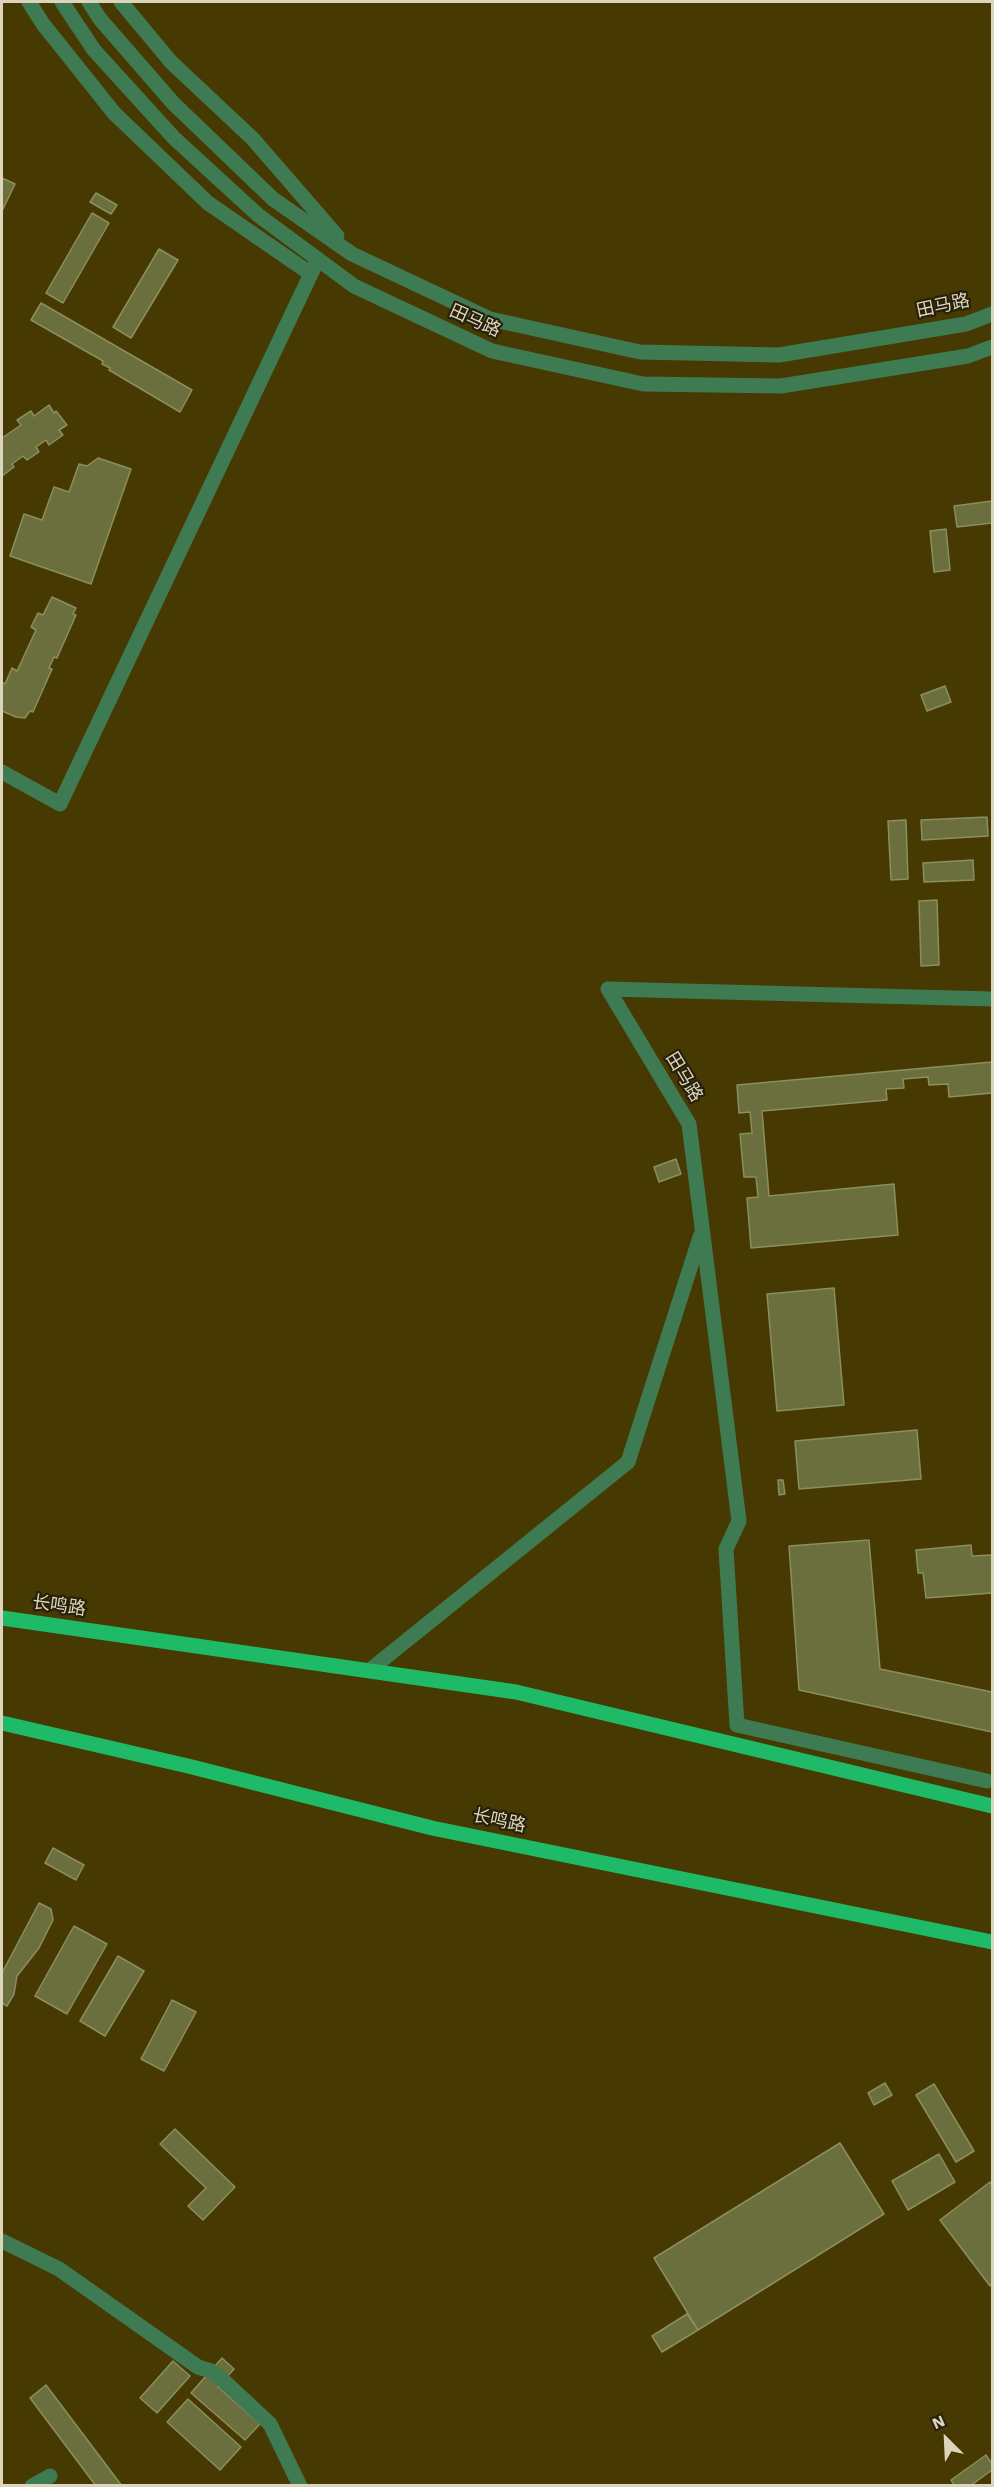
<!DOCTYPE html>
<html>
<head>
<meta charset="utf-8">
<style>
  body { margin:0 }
  #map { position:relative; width:994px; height:2487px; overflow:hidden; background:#473902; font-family:"Work Sans",sans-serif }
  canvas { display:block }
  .frame { position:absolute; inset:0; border:3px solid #dcd5bb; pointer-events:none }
  .north { position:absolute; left:916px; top:2409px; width:60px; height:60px; -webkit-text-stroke:4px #27210c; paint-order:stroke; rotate:336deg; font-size:16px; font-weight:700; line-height:24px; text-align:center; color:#dcd5bb }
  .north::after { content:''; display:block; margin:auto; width:21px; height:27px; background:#dcd5bb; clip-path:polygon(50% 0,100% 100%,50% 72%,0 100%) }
</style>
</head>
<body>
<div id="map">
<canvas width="994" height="2487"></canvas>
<div class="frame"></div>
<div class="north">N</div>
</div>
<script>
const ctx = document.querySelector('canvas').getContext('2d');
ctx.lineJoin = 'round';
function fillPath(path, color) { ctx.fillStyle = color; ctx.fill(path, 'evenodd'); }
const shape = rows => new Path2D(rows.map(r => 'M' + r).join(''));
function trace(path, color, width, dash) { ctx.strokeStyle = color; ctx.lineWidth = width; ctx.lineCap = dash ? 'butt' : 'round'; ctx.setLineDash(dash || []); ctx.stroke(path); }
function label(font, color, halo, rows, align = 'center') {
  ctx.font = font + ' "Work Sans","Noto Sans SC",sans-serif'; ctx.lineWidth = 4.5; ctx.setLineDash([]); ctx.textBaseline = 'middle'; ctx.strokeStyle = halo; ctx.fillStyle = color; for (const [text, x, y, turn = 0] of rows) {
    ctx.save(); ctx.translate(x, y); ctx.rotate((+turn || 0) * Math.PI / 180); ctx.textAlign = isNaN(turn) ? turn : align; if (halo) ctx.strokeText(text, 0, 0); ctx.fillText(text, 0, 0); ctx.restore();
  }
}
const building = shape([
  [2,178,15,184,2,211,2,178],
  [96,193,117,205,111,214,90,202,96,193],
  [92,213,109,223,63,303,46,293,92,213],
  [159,249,178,260,131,338,113,327,159,249],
  [41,303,192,390,180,412,109,370,110,368,102,364,103,361,31,320,41,303],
  [49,405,54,413,56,411,67,425,59,430,63,435,49,445,46,440,36,447,39,452,27,460,23,456,12,464,14,467,2,476,2,438,21,425,17,420,31,411,34,416,49,405],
  [98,458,131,469,91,584,10,556,24,514,42,520,54,487,69,492,79,464,87,466,98,458],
  [992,501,992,523,957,527,954,506,992,501],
  [946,529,950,570,934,572,930,531,946,529],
  [52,597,76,608,73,614,76,615,57,658,54,657,49,668,52,669,33,712,30,711,25,718,16,717,2,711,2,682,5,684,12,668,17,671,36,630,31,627,38,613,43,615,52,597],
  [945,686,951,702,927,711,921,695,945,686],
  [987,817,988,836,922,840,921,820,987,817],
  [906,820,908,879,891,880,888,821,906,820],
  [973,860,974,880,924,882,923,863,973,860],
  [937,900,939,965,921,966,919,901,937,900],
  [992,1062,992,1093,949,1097,948,1084,929,1085,928,1077,903,1079,904,1088,886,1089,887,1100,762,1111,769,1196,894,1184,898,1235,751,1248,747,1198,758,1197,756,1177,744,1177,740,1134,752,1133,750,1112,739,1113,737,1085,992,1062],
  [676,1159,681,1174,659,1182,654,1167,676,1159],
  [834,1288,844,1405,777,1411,767,1294,834,1288],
  [917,1430,921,1479,799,1489,795,1441,917,1430],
  [778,1480,783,1480,785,1494,779,1495,778,1480],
  [869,1540,880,1669,992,1692,992,1732,799,1690,789,1546,869,1540],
  [971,1545,972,1556,992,1555,992,1593,926,1598,923,1573,918,1573,916,1550,971,1545],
  [53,1848,84,1865,76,1880,45,1863,53,1848],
  [39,1903,51,1909,53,1920,39,1948,17,1976,14,1994,7,2006,2,2003,2,1973,39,1903],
  [74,1926,107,1944,67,2014,35,1996,74,1926],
  [118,1956,144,1971,105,2036,80,2021,118,1956],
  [172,2000,196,2012,164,2071,141,2059,172,2000],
  [885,2083,892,2095,874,2105,868,2093,885,2083],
  [934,2084,974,2151,956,2162,916,2095,934,2084],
  [175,2129,235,2187,203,2220,188,2206,206,2188,160,2144,175,2129],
  [840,2143,884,2214,698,2330,654,2258,840,2143],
  [939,2154,955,2182,908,2210,892,2181,939,2154],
  [990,2182,992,2185,992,2283,990,2286,940,2220,990,2182],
  [687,2314,698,2330,662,2352,652,2336,687,2314],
  [222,2358,234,2369,218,2387,260,2424,245,2440,191,2393,222,2358],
  [173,2361,190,2376,157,2413,140,2398,173,2361],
  [46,2385,122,2486,96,2486,30,2398,46,2385],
  [188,2399,241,2447,220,2470,167,2422,188,2399],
  [986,2455,992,2464,992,2470,970,2486,955,2486,951,2480,986,2455]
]);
fillPath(building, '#6b6f3e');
trace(building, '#8a8f5d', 1.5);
trace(shape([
  [29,2,43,24,114,113,208,203,311,274],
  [62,2,94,50,174,138,258,215,354,286,492,351,643,384,781,386,968,356,992,347],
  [89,2,100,19,173,103,273,199,352,254,490,319,640,352,779,355,966,324,992,314],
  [121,2,171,62,253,139,337,236],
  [2,772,60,804,318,259],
  [608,989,689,1124,739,1521,726,1549,737,1725,987,1781],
  [608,989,992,999],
  [370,1670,628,1462,700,1237],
  [2,2241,59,2269,198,2367,211,2371,223,2380,270,2424,300,2486],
  [32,2486,50,2476]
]), '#3e7b53', 15);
trace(shape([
  [2,1618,516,1692,992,1806],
  [2,1723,188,1766,432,1828,992,1942]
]), '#1eba67', 15);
label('18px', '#dcd5bb', '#27210c', [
  ["田马路",943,306,-12],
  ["田马路",475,321,24],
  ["田马路",684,1077,59],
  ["长鸣路",59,1606,8],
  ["长鸣路",499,1821,12]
]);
</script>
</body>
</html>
